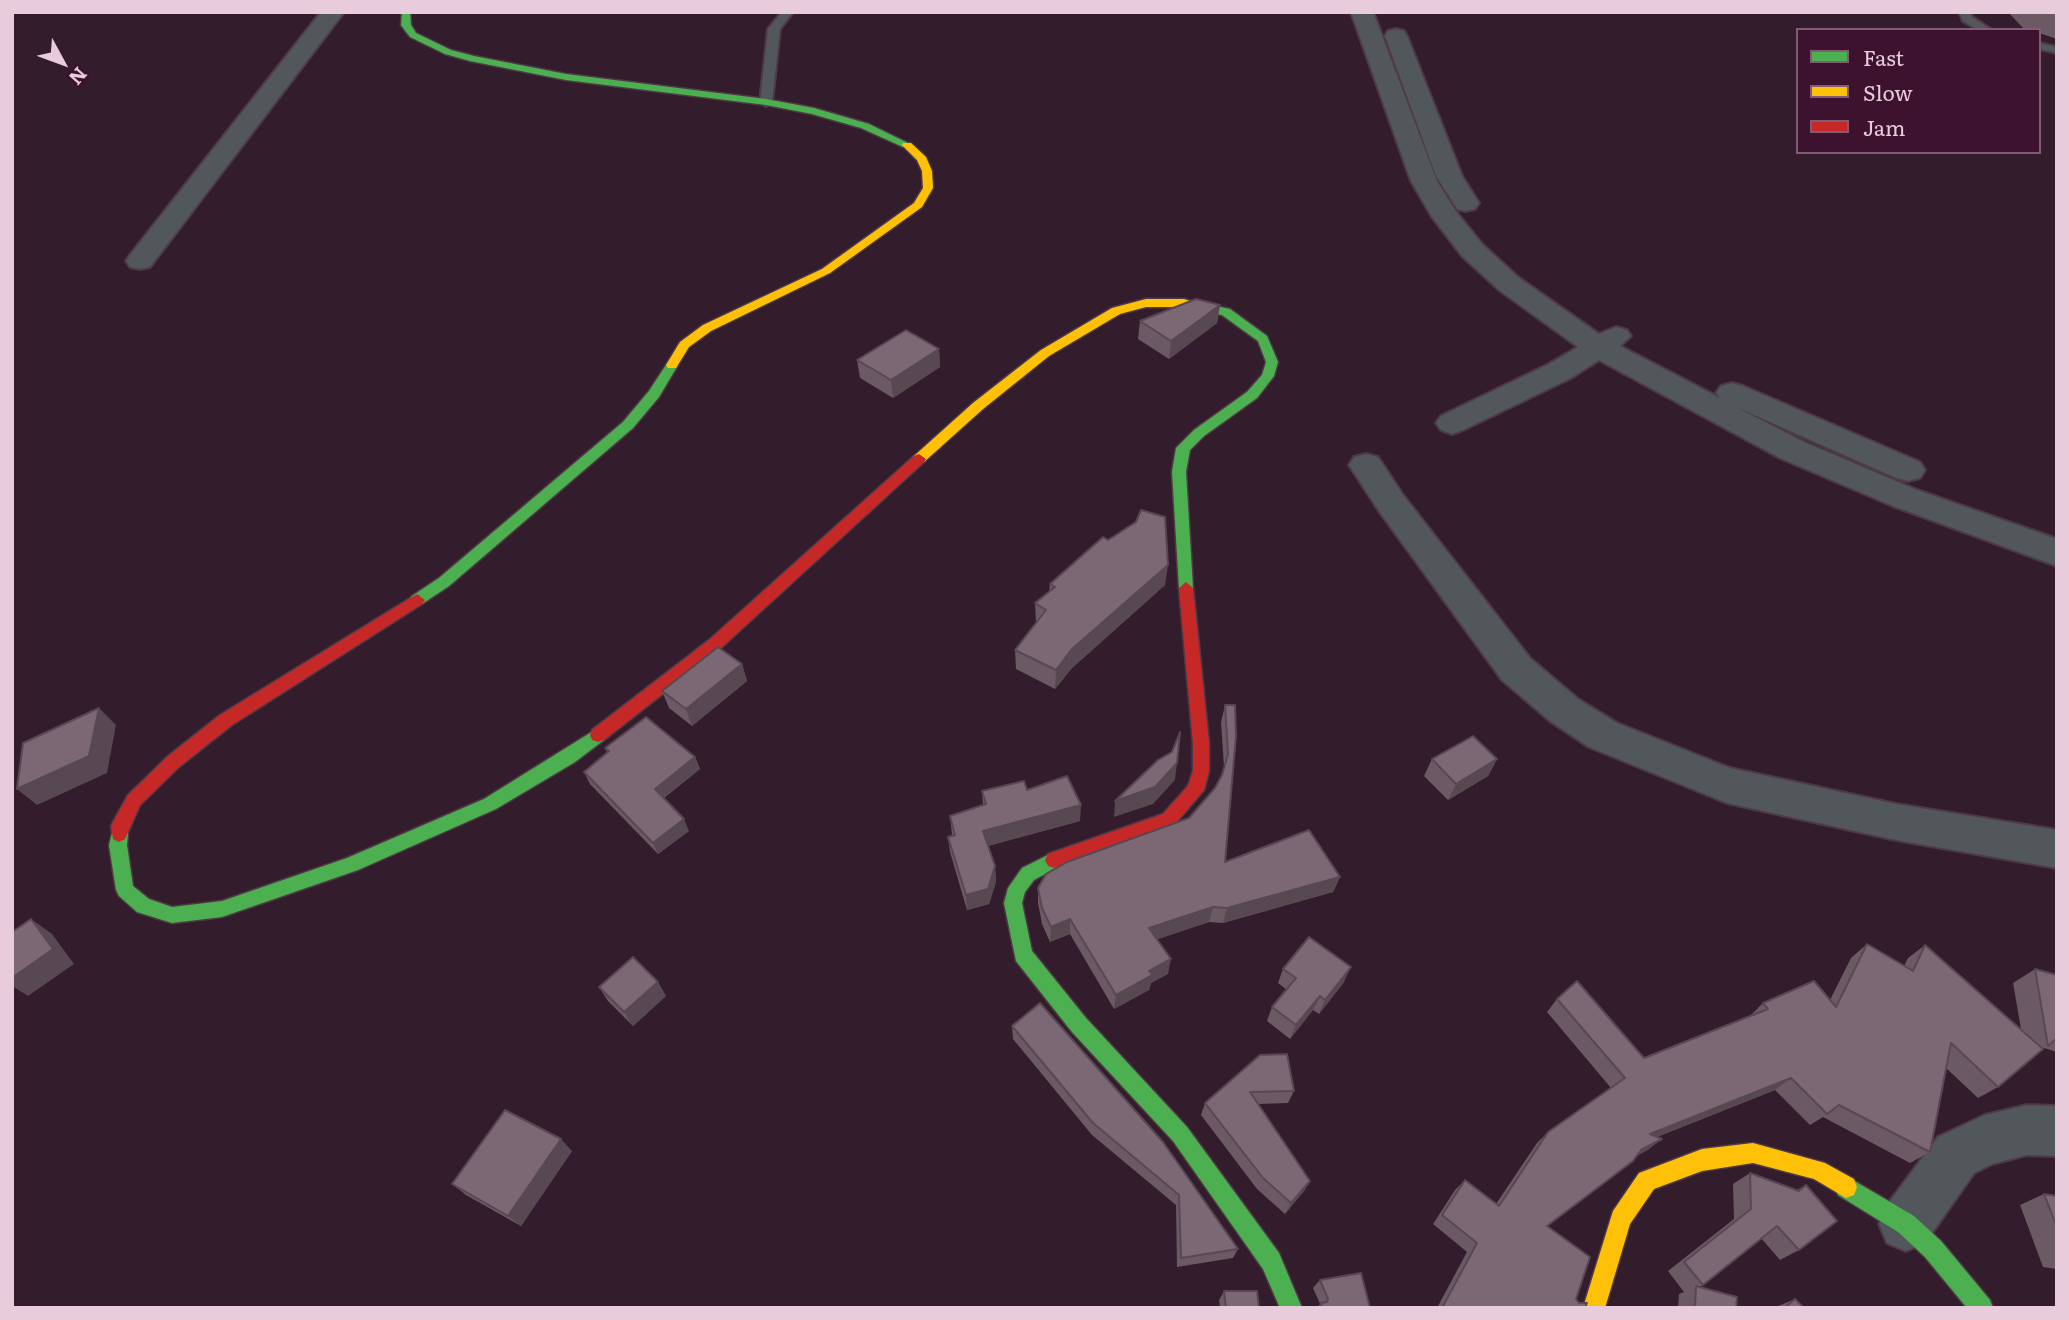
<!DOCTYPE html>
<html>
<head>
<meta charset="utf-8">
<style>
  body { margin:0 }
  #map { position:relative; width:2069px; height:1320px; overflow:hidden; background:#331c2b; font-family:Literata,serif }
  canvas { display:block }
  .frame { position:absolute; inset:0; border:14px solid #e9ccdc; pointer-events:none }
  .legend { position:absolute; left:1796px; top:28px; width:245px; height:126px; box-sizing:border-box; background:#3d122e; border:2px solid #825c74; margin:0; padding:9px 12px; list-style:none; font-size:21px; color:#e9ccdc }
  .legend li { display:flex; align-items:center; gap:14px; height:35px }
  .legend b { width:35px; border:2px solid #825c74 }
  .north { position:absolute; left:28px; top:28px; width:70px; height:70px; -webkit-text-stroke:5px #3d122e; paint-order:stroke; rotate:131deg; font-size:19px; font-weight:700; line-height:28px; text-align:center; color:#e9ccdc }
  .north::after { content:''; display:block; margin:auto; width:24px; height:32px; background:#e9ccdc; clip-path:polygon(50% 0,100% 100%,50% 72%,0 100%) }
</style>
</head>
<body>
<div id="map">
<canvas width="2069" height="1320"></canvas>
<div class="frame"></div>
<ul class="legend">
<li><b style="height:9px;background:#4caf50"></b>Fast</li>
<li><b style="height:9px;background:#ffc107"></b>Slow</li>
<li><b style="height:9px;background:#c62828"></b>Jam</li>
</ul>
<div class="north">N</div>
</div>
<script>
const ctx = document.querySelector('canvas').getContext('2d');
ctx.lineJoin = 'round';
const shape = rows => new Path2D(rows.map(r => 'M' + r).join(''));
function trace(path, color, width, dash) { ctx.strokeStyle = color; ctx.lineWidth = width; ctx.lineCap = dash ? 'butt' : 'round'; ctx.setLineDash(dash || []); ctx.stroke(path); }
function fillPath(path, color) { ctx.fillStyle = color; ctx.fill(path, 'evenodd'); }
const lane = shape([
  [782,12,793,12,780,29,772,102,766,106,760,102,768,29,782,12],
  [1959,12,1970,12,1972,17,1992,30,1978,30,1963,21,1959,12],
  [2039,43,2057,47,2057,53,2039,49,2039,43]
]);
const street = shape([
  [321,12,344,12,150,267,140,269,130,267,126,261,130,255,321,12],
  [1351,12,1373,12,1437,181,1457,213,1482,244,1519,278,1599,334,1616,327,1627,330,1631,336,1620,346,1720,398,1716,393,1721,386,1732,383,1743,386,1920,462,1925,470,1920,478,1908,481,1896,478,1736,407,1804,442,1917,490,2057,539,2057,566,1893,506,1780,458,1599,360,1571,378,1463,430,1452,434,1441,430,1436,423,1441,416,1549,364,1578,347,1499,290,1462,256,1432,217,1411,181,1351,12],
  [1396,29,1404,31,1407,36,1462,176,1479,203,1475,209,1466,211,1457,209,1436,176,1385,36,1388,31,1396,29],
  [1366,454,1378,457,1403,495,1530,658,1578,699,1617,723,1730,768,1896,804,2057,830,2057,868,1896,840,1727,803,1589,747,1550,721,1502,680,1379,511,1349,465,1354,457,1366,454],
  [2027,1105,2057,1106,2057,1156,2027,1155,1992,1164,1974,1173,1925,1243,1906,1251,1887,1243,1879,1224,1887,1205,1938,1137,1985,1115,2027,1105]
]);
const fast = shape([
  [402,12,410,12,411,25,416,33,451,50,474,56,566,74,766,99,814,108,869,124,912,145,903,147,861,128,812,114,766,105,566,80,470,61,445,54,410,37,401,25,402,12],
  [1206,304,1230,309,1267,336,1278,362,1274,376,1257,398,1204,436,1190,450,1186,472,1193,588,1186,594,1179,588,1172,472,1176,448,1194,430,1247,392,1262,375,1266,362,1258,341,1222,315,1202,311,1200,308,1206,304],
  [672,361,678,365,659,397,633,428,449,586,422,604,412,604,409,600,412,596,439,578,623,422,649,391,668,362,672,361],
  [598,728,604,730,606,735,604,740,575,762,496,809,358,870,222,917,172,923,137,912,119,896,116,890,109,845,113,829,119,826,125,829,128,834,127,845,133,886,149,899,172,907,222,901,347,858,484,799,598,728],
  [1054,852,1060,854,1063,860,1060,866,1034,880,1025,892,1022,903,1032,951,1086,1018,1187,1127,1279,1253,1302,1308,1280,1308,1263,1269,1173,1141,1072,1032,1016,961,1004,903,1008,888,1022,868,1054,852],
  [1846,1176,1914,1216,1941,1241,1990,1300,1993,1308,1967,1308,1925,1257,1898,1232,1838,1195,1835,1187,1838,1179,1846,1176]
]);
const slow = shape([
  [903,143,911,143,926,157,932,171,933,188,922,207,830,273,711,331,689,347,676,368,668,368,666,365,680,342,703,325,822,269,914,203,923,188,922,171,917,160,902,145,903,143],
  [1146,299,1184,299,1212,308,1206,312,1184,307,1146,307,1120,314,1049,356,983,409,924,462,914,462,912,459,914,456,973,403,1041,350,1112,308,1146,299],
  [1753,1143,1825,1163,1854,1179,1857,1187,1854,1195,1846,1198,1814,1179,1753,1163,1702,1171,1654,1189,1630,1224,1605,1308,1583,1308,1613,1211,1639,1173,1702,1149,1753,1143]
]);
const jam = shape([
  [919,454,926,459,924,462,721,648,604,740,598,742,592,740,590,735,592,730,709,640,914,456,919,454],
  [1186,582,1193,588,1209,743,1209,771,1204,790,1175,824,1054,868,1048,866,1045,860,1048,854,1163,814,1188,786,1193,771,1193,743,1179,588,1186,582],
  [417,594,425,600,422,604,232,725,179,767,140,805,125,839,119,842,113,839,111,826,128,795,167,757,220,715,417,594]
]);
trace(lane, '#4e3a46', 4);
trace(street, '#4e3a46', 4);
trace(fast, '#4e3a46', 3);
trace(slow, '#4e3a46', 3);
trace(jam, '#4e3a46', 3);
fillPath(lane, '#52575b');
fillPath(street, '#52575b');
fillPath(fast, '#4caf50');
fillPath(slow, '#ffc107');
fillPath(jam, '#c62828');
fillPath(shape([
  [2008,12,2057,12,2057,39,2039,33,2039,30,2027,30,2023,28],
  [1220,305,1217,323,1169,359,1138,339,1140,321],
  [939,349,940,367,893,398,860,378,857,360],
  [1050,584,1165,585,1071,669,1055,689,1016,669,1015,650,1036,623,1035,603,1049,592],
  [742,664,747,681,692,726,669,708,662,691],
  [1225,705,1235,705,1225,862,1340,877,1333,892,1223,923,1209,922,1157,939,1168,974,1151,983,1149,990,1114,1009,1070,934,1050,942,1042,924,1038,903,1038,888,1189,818,1215,788,1222,775,1224,767,1221,722],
  [605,748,695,757,700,769,664,798,689,831,658,854,590,784,584,772,607,752],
  [1432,759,1497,759,1488,776,1448,800,1424,776],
  [1027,790,1080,821,988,846,995,866,996,882,989,904,967,910,950,852,948,837,952,835,950,816,983,805,982,791],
  [1867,944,1904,966,1908,958,1925,945,2021,1029,2013,983,2035,969,2057,975,2057,1052,2044,1048,1998,1087,1978,1098,1946,1068,1930,1152,1910,1163,1823,1117,1810,1125,1775,1090,1657,1137,1649,1149,1637,1156,1548,1226,1576,1299,1585,1308,1437,1308,1467,1252,1433,1224,1455,1190,1465,1180,1496,1204,1537,1143,1548,1132,1611,1088,1547,1012,1557,999,1644,1058,1749,1017,1763,1003,1830,1000,1851,958],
  [1283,969,1344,982,1319,1014,1313,1010,1290,1039,1267,1021,1272,1007,1287,990,1278,983],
  [658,982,666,996,633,1026,608,1001,599,987],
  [1012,1026,1238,1249,1233,1258,1177,1267,1176,1205,1092,1135,1013,1039],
  [1260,1055,1294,1091,1288,1103,1258,1104,1310,1181,1304,1191,1285,1214,1257,1189,1201,1115,1205,1103],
  [572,1151,521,1226,466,1195,452,1184],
  [1750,1173,1797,1190,1806,1185,1799,1250,1780,1260,1761,1238,1700,1287,1736,1308,1678,1308,1679,1294,1684,1292,1668,1271,1734,1219,1733,1184],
  [2044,1194,2057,1196,2057,1269,2043,1267,2020,1205],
  [1320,1280,1370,1308,1317,1308,1320,1304,1313,1288],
  [1224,1291,1259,1308,1220,1308,1219,1300],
  [1795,1299,1804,1308,1775,1308,1776,1307]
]), '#6b5964');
fillPath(shape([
  [1220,305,1217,323,1169,359,1171,341],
  [939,349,940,367,893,398,891,380],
  [1168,565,1165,585,1071,669,1055,689,1056,670,1072,649],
  [742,664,747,681,692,726,686,709],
  [99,708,116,725,107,773,37,805,17,789],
  [695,757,700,769,660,801,655,789],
  [1497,759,1488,776,1448,800,1456,784],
  [1177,763,1175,780,1153,804,1114,817,1115,801],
  [1081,805,1080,821,984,847,983,831],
  [684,819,689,831,658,854,653,843],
  [995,866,996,882,989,904,967,910,966,895],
  [1340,877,1333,892,1223,923,1227,908],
  [1213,907,1209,922,1147,943,1149,928],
  [31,919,52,934,74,964,28,996,12,986,12,978],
  [1070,919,1070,934,1050,942,1051,927],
  [1171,959,1168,974,1151,983,1149,990,1114,1009,1116,995,1149,971],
  [1351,967,1344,982,1319,1014,1325,1000],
  [658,982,666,996,633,1026,624,1012],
  [1320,996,1313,1010,1290,1039,1296,1025],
  [1791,1078,1775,1090,1637,1145,1650,1134],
  [561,1139,572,1151,521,1226,508,1216],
  [1662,1139,1649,1149,1628,1161,1641,1150],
  [1310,1181,1304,1191,1285,1214,1291,1203]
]), '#574851');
const building = shape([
  [1196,299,1220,305,1171,341,1140,321,1196,299],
  [906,330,939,349,891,380,857,360,906,330],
  [1141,510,1165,517,1168,565,1072,649,1056,670,1015,650,1046,610,1035,603,1055,587,1050,584,1103,537,1108,540,1136,522,1141,510],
  [718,647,742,664,686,709,662,691,718,647],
  [1225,705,1235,705,1236,736,1225,862,1309,830,1340,877,1227,908,1213,907,1149,928,1171,959,1149,971,1152,975,1116,995,1070,919,1051,927,1042,908,1038,888,1046,874,1067,862,1189,818,1215,788,1222,775,1228,754,1225,705],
  [99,708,89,756,17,789,23,743,99,708],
  [646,717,695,757,655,789,684,819,653,843,584,772,609,751,605,748,646,717],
  [1180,732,1177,763,1155,787,1115,801,1158,760,1172,752,1180,732],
  [1473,736,1497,759,1456,784,1432,759,1473,736],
  [1067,776,1081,805,983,831,995,866,988,889,966,895,948,837,955,835,950,816,986,804,982,791,1024,781,1027,790,1067,776],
  [31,919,53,949,12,978,12,932,31,919],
  [1309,937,1351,967,1325,1000,1320,996,1296,1025,1272,1007,1296,978,1283,969,1309,937],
  [1867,944,1913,971,1925,945,2043,1049,1998,1087,1951,1043,1930,1152,1839,1105,1827,1114,1791,1078,1650,1134,1662,1139,1641,1150,1633,1161,1547,1226,1590,1257,1576,1299,1579,1303,1587,1303,1585,1308,1442,1308,1477,1243,1442,1215,1465,1180,1499,1206,1548,1132,1625,1078,1557,999,1577,981,1644,1058,1768,1009,1763,1003,1814,981,1836,1007,1867,944],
  [633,957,658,982,624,1012,599,987,633,957],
  [2035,969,2057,975,2057,1038,2048,1046,2035,969],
  [1040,1003,1163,1142,1238,1249,1181,1258,1179,1195,1093,1123,1012,1026,1040,1003],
  [1287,1054,1294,1091,1250,1092,1310,1181,1291,1203,1263,1178,1205,1103,1260,1055,1287,1054],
  [505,1110,561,1139,508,1216,452,1184,505,1110],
  [1750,1173,1799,1191,1806,1185,1837,1221,1799,1250,1777,1226,1703,1285,1684,1262,1751,1209,1750,1173],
  [2044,1194,2057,1196,2057,1227,2044,1194],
  [1361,1273,1370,1308,1322,1308,1321,1303,1327,1302,1328,1299,1320,1280,1361,1273],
  [1696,1286,1737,1297,1736,1308,1693,1308,1695,1307,1696,1286],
  [1224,1291,1257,1291,1259,1308,1226,1308,1224,1291],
  [1795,1299,1804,1308,1784,1308,1795,1299]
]);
fillPath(building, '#7c6774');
trace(building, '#574851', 2);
</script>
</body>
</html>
